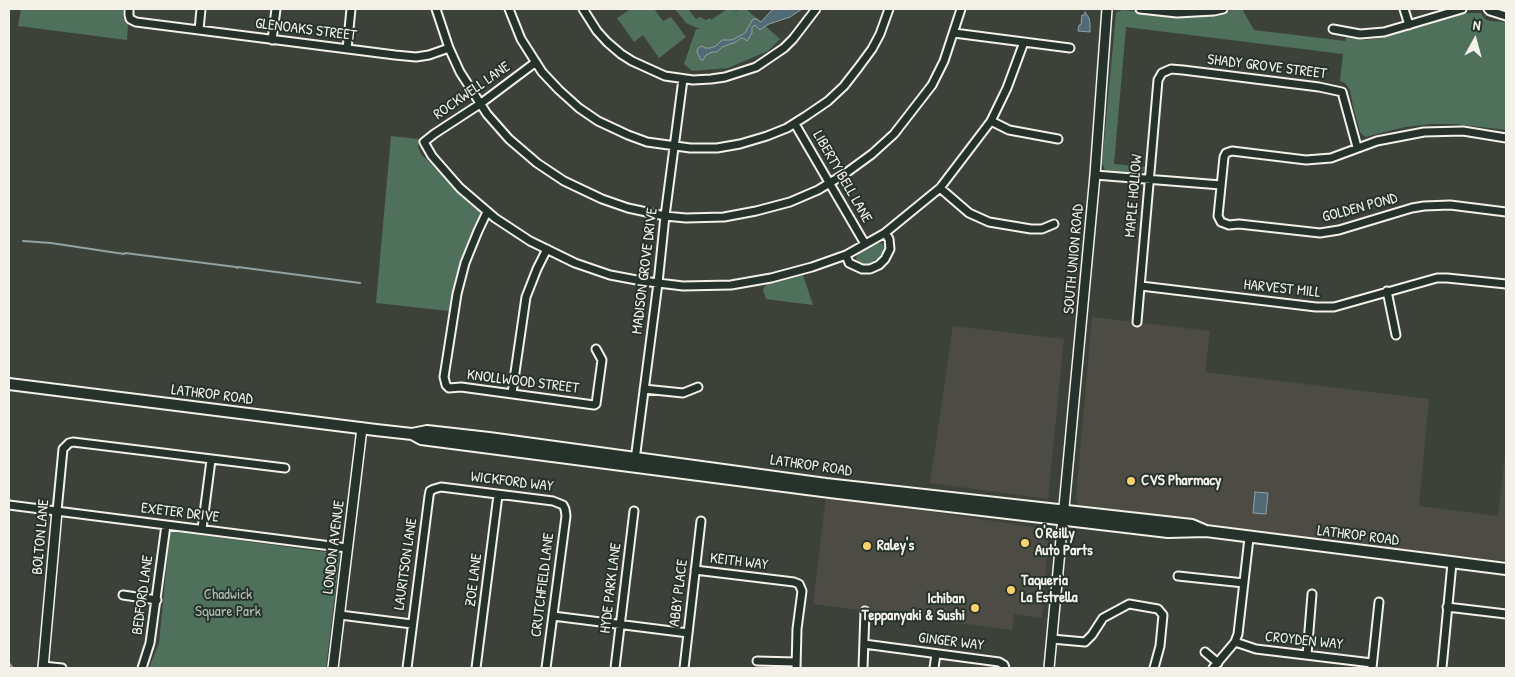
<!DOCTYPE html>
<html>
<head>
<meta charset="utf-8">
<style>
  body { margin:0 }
  #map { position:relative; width:1515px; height:677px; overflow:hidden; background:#3c423a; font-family:"Patrick Hand",sans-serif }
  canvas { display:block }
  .frame { position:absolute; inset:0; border:10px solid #f4f1e8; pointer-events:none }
  .north { position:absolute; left:1450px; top:15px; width:50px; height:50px; -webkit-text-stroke:4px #26332d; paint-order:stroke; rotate:7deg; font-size:14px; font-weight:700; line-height:20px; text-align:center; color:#f4f1e8 }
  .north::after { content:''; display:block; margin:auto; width:18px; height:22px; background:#f4f1e8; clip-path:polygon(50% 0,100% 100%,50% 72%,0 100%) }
</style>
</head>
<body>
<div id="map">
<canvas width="1515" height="677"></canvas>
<div class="frame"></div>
<div class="north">N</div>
</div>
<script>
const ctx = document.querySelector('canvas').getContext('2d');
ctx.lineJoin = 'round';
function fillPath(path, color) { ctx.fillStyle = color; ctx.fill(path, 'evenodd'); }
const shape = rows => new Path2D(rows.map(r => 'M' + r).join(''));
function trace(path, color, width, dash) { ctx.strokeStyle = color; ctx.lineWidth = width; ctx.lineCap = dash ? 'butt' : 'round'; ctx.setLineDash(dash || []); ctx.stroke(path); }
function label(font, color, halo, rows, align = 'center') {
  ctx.font = font + ' "Patrick Hand",sans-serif'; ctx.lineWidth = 4; ctx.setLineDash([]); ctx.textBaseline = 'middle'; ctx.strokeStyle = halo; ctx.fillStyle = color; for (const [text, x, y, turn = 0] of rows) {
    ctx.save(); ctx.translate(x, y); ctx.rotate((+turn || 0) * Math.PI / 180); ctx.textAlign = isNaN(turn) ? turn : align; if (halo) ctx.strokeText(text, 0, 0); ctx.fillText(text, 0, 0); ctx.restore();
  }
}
fillPath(shape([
  [1092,317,1210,331,1205,372,1429,399,1419,506,1498,516,1506,448,1506,560,1493,560,1371,546,1082,507,1078,504,1076,498],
  [953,326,1064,339,1048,499,930,483],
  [826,496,1046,529,1049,533,1042,618,1014,614,1012,630,813,604]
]), '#4c4c44');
fillPath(shape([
  [21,9,123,9,123,18,128,25,127,40,18,26],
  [631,9,654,9,663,21,671,17,686,37,659,58,643,35,634,42,617,18],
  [675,9,688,9,696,19,700,17,706,20,710,18,711,20,727,9,739,9,730,16,740,9,746,9,780,39,768,51,728,68,692,71,684,64,696,29,700,29,686,23],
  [1236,9,1242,9,1254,30,1345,41,1346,37,1364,40,1381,38,1455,15,1466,13,1481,13,1485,19,1490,21,1506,22,1506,130,1456,124,1432,124,1405,127,1365,137,1360,132,1353,106,1350,90,1345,83,1340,81,1343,54,1126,27,1114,164,1146,167,1142,172,1136,174,1109,171,1105,170,1102,163,1116,13,1122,10,1191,17,1216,14],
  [391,136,419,139,418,147,421,154,480,212,480,219,471,236,456,277,449,311,376,303],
  [876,243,881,243,885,246,886,251,883,257,878,261,871,265,861,265,858,263,856,259,857,254],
  [803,275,813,305,766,299,763,290,767,283,773,283],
  [170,531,340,554,326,668,149,668,159,643]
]), '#4f715c');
const water = shape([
  [775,9,802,9,790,17,769,24,761,29,760,30,755,25,752,27,752,33,747,41,745,39,741,38,736,42,722,47,717,52,712,52,706,55,703,60,701,60,697,52,698,48,702,46,705,48,710,48,716,46,722,40,732,40,745,33,753,19,757,19,761,22,771,11,775,9],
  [1085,12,1089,18,1090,24,1090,32,1078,31,1079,25,1081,25,1082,15,1085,15,1085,12],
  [1255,492,1268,493,1266,514,1253,513,1255,492]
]);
fillPath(water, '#506b76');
trace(water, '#92a1a4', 1);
trace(shape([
  [23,241,51,243,124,254,125,253,236,267,237,268,238,267,360,283],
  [9,663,13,668]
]), '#92a1a4', 2);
const minor = shape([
  [129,9,129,15,130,19,136,22,395,55,416,57,429,55,449,48],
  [436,9,449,48,460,72,487,114,509,139,537,163,564,181,602,199,628,208,665,216,686,218,724,217,756,211,790,202,818,190,846,173,872,154,894,134,932,85,944,61,961,9],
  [509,9,521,39,542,72,559,90,579,108,598,121,628,135,647,142,690,148,717,148,740,144,767,136,787,128,806,116,828,101,844,86,858,68,872,49,880,34,889,9],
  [583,9,597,31,607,42,621,54,632,61,665,76,693,80,711,79,725,77,756,67,784,48,793,39,816,9],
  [1140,9,1177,13,1214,11,1223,9],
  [1404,9,1409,25],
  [1488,9,1490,11,1506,16],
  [1333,29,1360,34,1384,32,1462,9],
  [199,30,201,9],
  [954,33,1070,48],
  [272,40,276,9],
  [347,49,351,9],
  [536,62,480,104,434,134,424,142,432,156,460,188,495,218,530,241,575,263,610,275,642,281,683,286,731,285,771,278,812,267,846,255,885,233,940,188,991,121,1007,88,1024,42],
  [991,121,1009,130,1058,139],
  [795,124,865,244],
  [1506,138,1463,131,1424,132,1377,141,1331,158,1306,160,1232,151,1226,153,1224,157,1218,216,1221,222,1229,225,1239,224,1320,233,1339,230,1412,208,1424,206,1450,205,1506,212],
  [1095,175,1221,185],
  [940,188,969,213,989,222,1031,229,1042,229,1054,224],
  [487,212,478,231,465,263,457,294,444,377,446,385,449,388,461,387,594,405,596,404,602,360,596,349],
  [846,255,849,263,862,269,870,269,879,265,885,259,890,249,889,239,885,233],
  [1141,286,1316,307,1334,307,1437,278,1447,278,1506,284],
  [1387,291,1396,335],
  [1137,322,1158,80,1162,73,1171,69,1183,70,1319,87,1342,92,1357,147],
  [644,389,683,393,698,387],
  [512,393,526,297,537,269,547,249],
  [635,460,658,283,665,216,683,79],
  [9,505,347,548],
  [57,511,63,449,69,443,73,442,285,468],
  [202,529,211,460],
  [695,570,794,582,799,584,802,591,797,629,796,668],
  [1178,576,1244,583],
  [123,595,157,600],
  [1447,607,1506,614],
  [340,615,412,624],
  [553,616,688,633],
  [1052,639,1085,642,1092,635,1103,618,1129,604,1158,609,1163,615,1160,646,1154,668],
  [1235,642,1256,649,1372,663],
  [864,644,999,662,1004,665,1005,668],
  [1205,652,1218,663],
  [1307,655,1312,594],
  [757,661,796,662],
  [43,666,62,668],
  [142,668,150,643,166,525],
  [407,668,429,496,430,491,434,489,441,487,553,501,563,505,565,509,566,516,546,668],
  [476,668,498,495],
  [615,668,634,511],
  [684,668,701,521],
  [863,668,865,611],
  [934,668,936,654],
  [1213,668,1235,642,1238,634,1249,538],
  [1372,668,1379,602],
  [1442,668,1452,563]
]);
const tertiary = shape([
  [43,668,57,511],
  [333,668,362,428],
  [1049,668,1095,175,1107,9]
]);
const secondary = shape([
  [9,384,376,430,412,434,427,431,489,438,826,484,1192,525,1206,531],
  [412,434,421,439,830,492,1168,532,1206,531,1506,569]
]);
trace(minor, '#f4f1e8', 11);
trace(tertiary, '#f4f1e8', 12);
trace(secondary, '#f4f1e8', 14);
trace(minor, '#26332d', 7);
trace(tertiary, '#26332d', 9);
trace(secondary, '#26332d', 10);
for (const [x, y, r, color] of [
  [1131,481,5,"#ffd166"],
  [1025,543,5,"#ffd166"],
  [867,546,5,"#ffd166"],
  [1011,590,5,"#ffd166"],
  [975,608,5,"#ffd166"]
]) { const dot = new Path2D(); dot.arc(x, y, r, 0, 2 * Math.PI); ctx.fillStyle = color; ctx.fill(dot); trace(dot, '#26332d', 2); }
label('15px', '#f4f1e8', '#26332d', [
  ["GLENOAKS STREET",306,30,7],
  ["SHADY GROVE STREET",1267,67,7],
  ["ROCKWELL LANE",472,91,-35],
  ["LIBERTY BELL LANE",842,177,60],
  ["MAPLE HOLLOW",1134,196,-85],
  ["GOLDEN POND",1360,208,-15],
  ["SOUTH UNION ROAD",1074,259,-85],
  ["MADISON GROVE DRIVE",645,271,-83],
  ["HARVEST MILL",1282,289,6],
  ["KNOLLWOOD STREET",523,382,7],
  ["LATHROP ROAD",212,395,7],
  ["LATHROP ROAD",811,466,8],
  ["WICKFORD WAY",512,482,7],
  ["EXETER DRIVE",180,513,7],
  ["LATHROP ROAD",1358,536,7],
  ["BOLTON LANE",41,537,-85],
  ["LONDON AVENUE",334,547,-83],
  ["KEITH WAY",739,562,7],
  ["LAURITSON LANE",406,564,-82],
  ["ZOE LANE",474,580,-83],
  ["CRUTCHFIELD LANE",543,585,-83],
  ["HYDE PARK LANE",611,588,-83],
  ["ABBY PLACE",679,593,-83],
  ["BEDFORD LANE",143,595,-82],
  ["CROYDEN WAY",1304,641,6],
  ["GINGER WAY",951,642,7]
]);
label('bold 15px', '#f4f1e8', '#26332d', [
  ["CVS Pharmacy",1141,481],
  ["O'Reilly",1035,534],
  ["Auto Parts",1035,551],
  ["Raley's",877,546],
  ["Taqueria",1021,581],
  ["La Estrella",1021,598],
  ["Ichiban",965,599,"right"],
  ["Teppanyaki & Sushi",965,616,"right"]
], 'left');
label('15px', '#b2beb0', '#26332d', [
  ["Chadwick",228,595],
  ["Square Park",228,612]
]);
</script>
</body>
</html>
